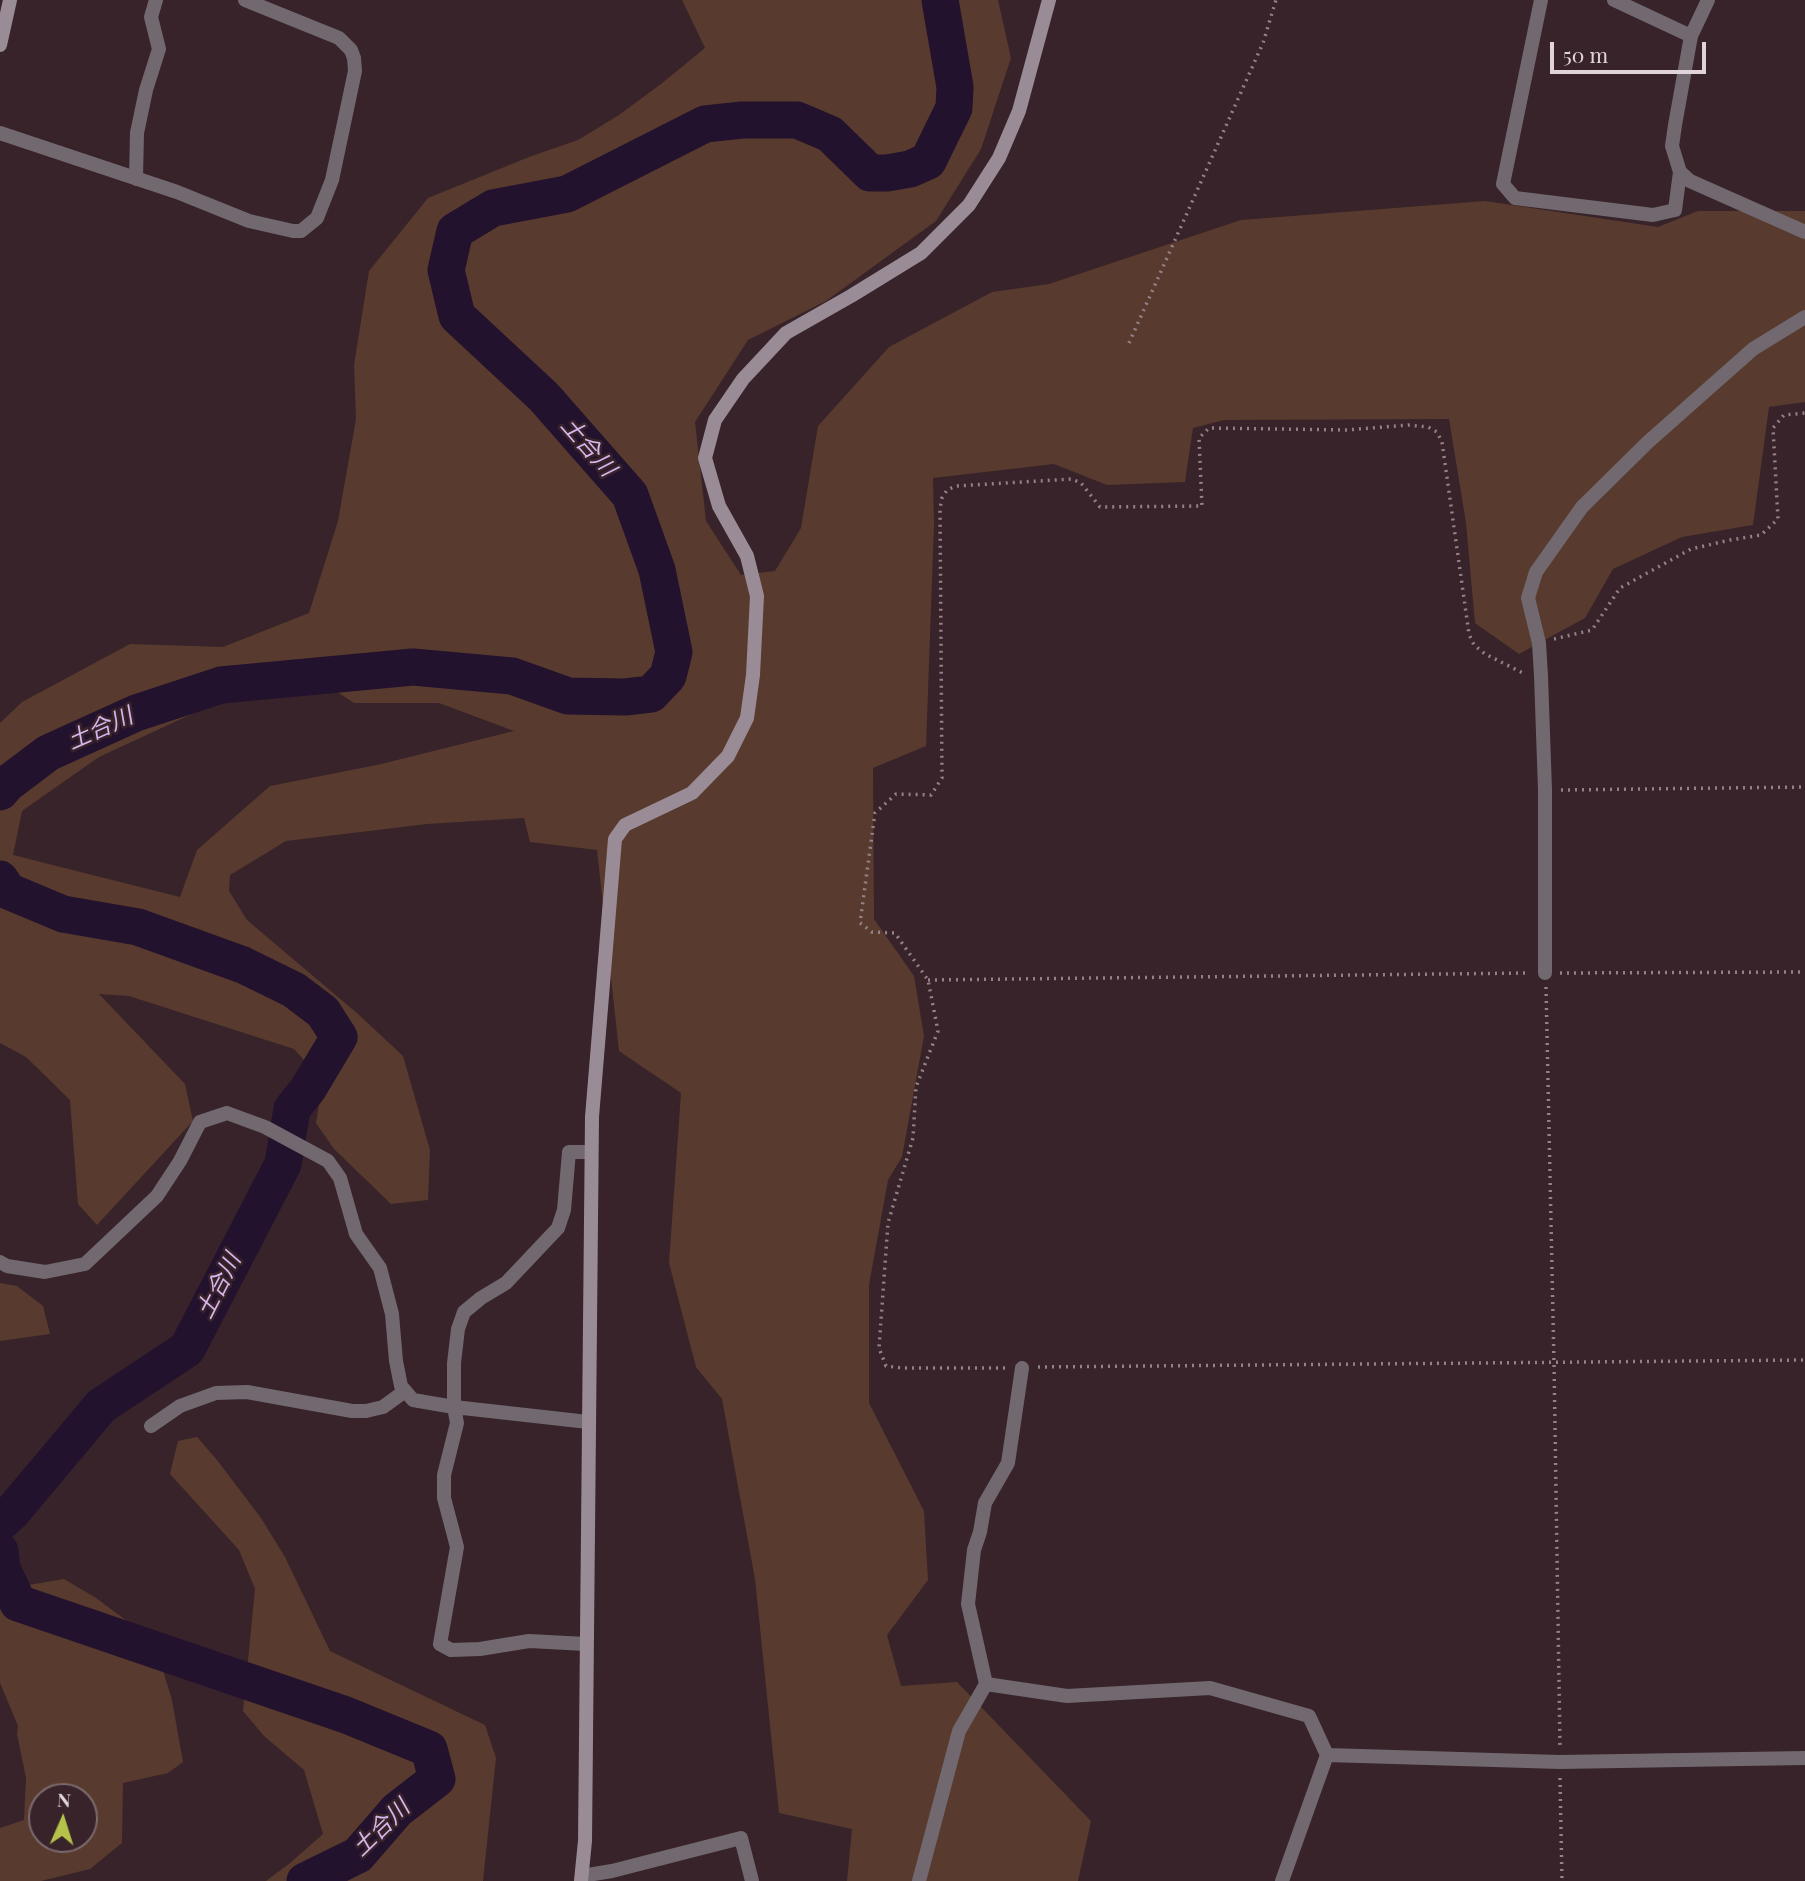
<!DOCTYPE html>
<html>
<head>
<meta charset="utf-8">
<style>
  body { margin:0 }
  #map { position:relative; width:1805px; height:1881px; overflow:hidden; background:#372329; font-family:"Playfair Display",serif }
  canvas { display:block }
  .north { position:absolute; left:28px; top:1783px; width:70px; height:70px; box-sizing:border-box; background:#372329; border:2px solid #7b6a6f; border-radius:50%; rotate:3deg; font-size:19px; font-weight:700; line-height:28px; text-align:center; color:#e1d4d8 }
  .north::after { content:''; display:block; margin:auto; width:24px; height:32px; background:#b5c24a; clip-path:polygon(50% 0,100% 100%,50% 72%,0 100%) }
  .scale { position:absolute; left:1550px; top:42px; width:156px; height:32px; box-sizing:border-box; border:4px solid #e1d4d8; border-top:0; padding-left:9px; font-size:21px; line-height:24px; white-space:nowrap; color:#e1d4d8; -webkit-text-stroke:5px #372329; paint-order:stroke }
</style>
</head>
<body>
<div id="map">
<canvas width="1805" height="1881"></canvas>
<div class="north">N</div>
<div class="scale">50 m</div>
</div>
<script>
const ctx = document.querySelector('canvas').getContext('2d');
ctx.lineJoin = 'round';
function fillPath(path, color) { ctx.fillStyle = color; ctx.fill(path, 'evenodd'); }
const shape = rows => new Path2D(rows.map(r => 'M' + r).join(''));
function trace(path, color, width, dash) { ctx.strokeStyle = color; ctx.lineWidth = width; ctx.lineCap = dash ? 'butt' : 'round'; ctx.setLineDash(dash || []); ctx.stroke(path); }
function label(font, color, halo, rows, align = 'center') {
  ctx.font = font + ' "Playfair Display","Noto Sans JP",serif'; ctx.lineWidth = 5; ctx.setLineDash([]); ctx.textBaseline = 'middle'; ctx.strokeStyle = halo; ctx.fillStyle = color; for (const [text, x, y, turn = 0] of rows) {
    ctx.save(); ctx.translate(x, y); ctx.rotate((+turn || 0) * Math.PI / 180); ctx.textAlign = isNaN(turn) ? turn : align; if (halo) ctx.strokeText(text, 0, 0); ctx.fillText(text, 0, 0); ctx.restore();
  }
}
fillPath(shape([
  [682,0,998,0,1011,58,981,149,936,221,826,301,748,340,695,422,706,521,741,575,775,571,801,528,818,426,889,347,992,292,1049,284,1241,220,1485,201,1658,227,1698,211,1805,211,1805,402,1769,407,1753,525,1682,537,1613,569,1585,618,1519,654,1475,623,1466,523,1449,419,1224,420,1193,428,1185,482,1107,485,1054,464,933,478,934,525,926,746,873,768,874,919,914,976,924,1036,902,1157,888,1180,869,1285,869,1403,924,1511,928,1580,887,1635,901,1686,957,1682,1091,1821,1078,1881,847,1881,852,1829,779,1813,755,1579,722,1399,696,1367,669,1263,681,1093,619,1051,597,850,530,842,524,818,427,824,286,841,230,875,229,891,247,920,358,1014,403,1056,430,1150,428,1200,391,1204,334,1149,316,1123,323,1081,294,1049,129,996,99,994,185,1084,193,1121,97,1225,78,1204,70,1100,26,1057,0,1043,0,723,22,702,130,644,223,647,309,613,338,521,356,419,354,365,369,271,428,198,529,157,578,140,619,115,661,84,705,48],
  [283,691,336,691,354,703,439,703,514,731,377,765,270,786,197,850,180,897,13,855,22,811,99,757,209,706],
  [0,1283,17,1286,43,1306,50,1334,0,1341],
  [197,1437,217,1460,261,1518,285,1557,330,1651,485,1725,496,1758,483,1881,266,1881,290,1863,323,1834,304,1770,264,1736,243,1711,255,1589,239,1550,170,1474,178,1441],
  [0,1550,29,1585,64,1579,96,1598,154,1641,172,1700,183,1762,168,1773,123,1783,122,1843,90,1869,41,1881,0,1881,0,1828,24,1820,26,1778,17,1734,18,1726,0,1683],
  [42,1797,84,1797,84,1839,42,1839]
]), '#583b2e');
trace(shape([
  [0,792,7,784,48,753,136,713,221,685,413,667,512,676,568,696,625,697,651,694,668,676,674,652,657,570,630,495,544,397,457,316,446,270,455,231,493,208,567,194,705,124,742,120,797,120,830,134,870,173,887,173,910,169,928,161,954,108,955,87,940,0],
  [0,879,8,891,63,914,138,927,243,965,294,990,323,1012,339,1037,308,1089,292,1109,283,1164,187,1349,101,1406,12,1512,0,1523],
  [0,1551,2,1569,18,1603,346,1715,429,1749,437,1779,397,1810,358,1855,305,1881]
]), '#23122d', 37);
trace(shape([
  [1129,343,1263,43,1276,0],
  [1554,639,1592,630,1620,588,1691,549,1730,540,1761,535,1778,519,1773,428,1784,415,1805,413],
  [1561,790,1805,787],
  [1560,973,1805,972],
  [928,980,1528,973],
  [1546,987,1554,1363,1560,1746],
  [1038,1367,1805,1360],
  [1005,1368,902,1368,886,1366,879,1348,888,1223,913,1138,916,1087,938,1031,928,980,895,933,872,932,860,923,875,813,896,794,931,795,942,778,940,508,942,498,947,490,956,486,1072,479,1081,483,1100,507,1202,506,1199,438,1209,428,1347,430,1408,425,1428,427,1437,432,1442,442,1469,634,1474,645,1485,654,1525,674],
  [1560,1778,1562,1881]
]), '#938287', 3.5, [2, 5]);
trace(shape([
  [1541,0,1503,184,1515,198,1653,215,1675,210,1680,172],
  [1614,0,1691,36],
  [1708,0,1691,36,1675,125,1672,146,1680,172,1690,181,1805,232],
  [0,133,177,192,249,221,293,231,301,231,317,218,332,180,355,71,354,58,351,50,339,38,245,0],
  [136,179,137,133,146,90,159,49,151,17,156,0],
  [1545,973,1545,790,1541,676,1539,643,1528,598,1536,572,1582,507,1648,442,1753,349,1805,317],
  [0,1262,7,1266,45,1272,85,1264,157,1196,180,1161,200,1122,227,1113,265,1127,328,1161,340,1178,356,1234,380,1268,392,1314,396,1361,401,1386,413,1400,454,1407,588,1422],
  [151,1426,180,1406,216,1393,247,1392,352,1411,366,1411,383,1407,405,1391],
  [586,1644,529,1641,480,1649,451,1650,440,1644,457,1547,444,1498,444,1475,457,1423,454,1407,454,1363,458,1329,464,1312,481,1298,506,1283,558,1228,564,1210,569,1152,591,1152],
  [986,1684,1067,1696,1210,1688,1309,1716,1327,1755,1282,1881],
  [1327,1755,1560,1762,1805,1758],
  [582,1876,612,1871,741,1838,752,1881],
  [919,1881,959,1731,986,1684,968,1604,974,1550,980,1532,985,1503,1008,1463,1022,1368]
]), '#71696f', 14);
trace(shape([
  [0,45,10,0],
  [581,1881,585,1841,592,1117,615,839,625,825,692,793,728,756,747,718,753,675,757,596,747,556,719,506,705,458,715,420,743,379,786,333,851,296,921,253,969,205,999,158,1019,111,1049,0]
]), '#9a8c97', 14);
label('italic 23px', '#d6b6ee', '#372329', [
  ["土合川",588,447,49],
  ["土合川",100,729,-24],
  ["土合川",219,1286,-63],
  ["土合川",381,1828,-44]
]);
</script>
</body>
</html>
